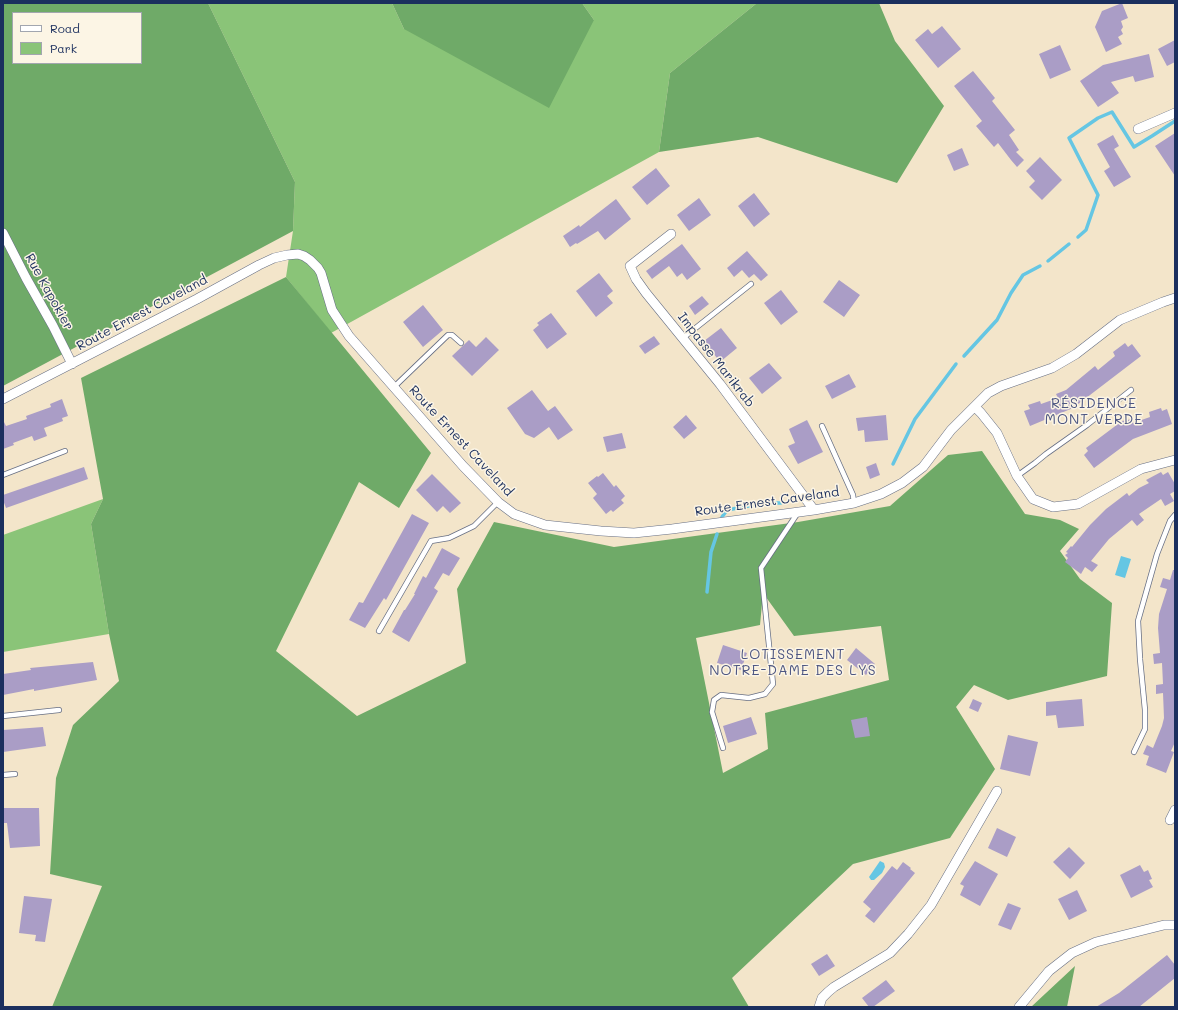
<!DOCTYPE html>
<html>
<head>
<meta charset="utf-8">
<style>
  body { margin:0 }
  #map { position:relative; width:1178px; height:1010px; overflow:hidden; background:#f3e5ca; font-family:Mali,sans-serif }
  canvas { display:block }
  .frame { position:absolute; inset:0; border:4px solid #1b2f5e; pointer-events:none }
  .legend { position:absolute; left:12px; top:12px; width:130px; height:52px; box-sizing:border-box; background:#fcf5e5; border:1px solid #a2a6af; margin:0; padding:5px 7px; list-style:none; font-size:12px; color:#1b2f5e }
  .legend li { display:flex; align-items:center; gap:8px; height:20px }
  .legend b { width:20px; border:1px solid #a2a6af }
</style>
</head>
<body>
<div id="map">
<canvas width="1178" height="1010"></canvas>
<div class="frame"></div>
<ul class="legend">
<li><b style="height:5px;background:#fff"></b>Road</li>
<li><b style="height:11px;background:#8ac478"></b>Park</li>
</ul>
</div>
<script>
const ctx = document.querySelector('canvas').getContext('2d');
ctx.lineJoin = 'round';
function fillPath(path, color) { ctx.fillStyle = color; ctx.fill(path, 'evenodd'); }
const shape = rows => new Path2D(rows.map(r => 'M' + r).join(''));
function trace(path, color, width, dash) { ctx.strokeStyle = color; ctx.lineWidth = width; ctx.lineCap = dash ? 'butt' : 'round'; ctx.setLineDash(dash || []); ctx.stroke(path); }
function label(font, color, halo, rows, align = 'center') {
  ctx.font = font + ' Mali,sans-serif'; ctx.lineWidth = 3; ctx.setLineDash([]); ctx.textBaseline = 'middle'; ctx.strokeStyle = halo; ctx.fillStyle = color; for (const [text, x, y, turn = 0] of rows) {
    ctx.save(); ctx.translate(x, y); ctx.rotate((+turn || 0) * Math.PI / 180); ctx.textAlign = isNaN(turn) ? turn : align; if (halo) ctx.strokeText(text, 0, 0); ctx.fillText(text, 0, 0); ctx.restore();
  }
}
fillPath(shape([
  [208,3,392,3,404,29,594,20,582,3,757,3,670,73,659,152,331,333,286,277,293,231,295,182],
  [103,499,91,524,109,634,3,652,3,535]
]), '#8ac478');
fillPath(shape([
  [3,3,208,3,295,182,293,231,3,386],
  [13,13,141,13,141,63,13,63],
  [392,3,582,3,594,20,549,108,404,29],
  [757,3,879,3,895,41,944,106,897,183,758,137,659,152,670,73],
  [286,277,431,453,399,508,359,482,276,651,357,716,466,663,457,589,494,522,614,547,798,522,890,506,948,455,982,451,1025,514,1060,520,1079,529,1060,551,1080,579,1112,603,1107,676,1008,700,974,685,956,707,995,769,950,838,853,864,732,978,749,1007,52,1007,102,886,50,874,56,778,73,725,119,681,109,634,91,524,103,499,81,378],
  [763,593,794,636,881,626,889,680,765,713,768,749,723,773,696,638,760,625],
  [1075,966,1067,1007,1031,1007]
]), '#6faa68');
fillPath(shape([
  [1121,556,1131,559,1125,578,1115,575],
  [880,861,884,863,885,867,882,873,874,880,871,880,869,877]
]), '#65c6e3');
trace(shape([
  [1078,237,1086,230,1098,195,1069,138,1098,118,1112,112,1134,147,1152,136,1175,121],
  [1048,261,1069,244],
  [964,356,997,320,1011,293,1023,275,1040,266],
  [893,464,915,419,956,364],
  [722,517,727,510,765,503,781,503],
  [707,592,711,552,717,534]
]), '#65c6e3', 3.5);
fillPath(shape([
  [1122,3,1128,18,1121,21,1123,27,1121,30,1123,34,1118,37,1122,44,1106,52,1095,27,1102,11],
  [942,26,961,49,938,68,915,40,928,29,932,34],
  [1175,40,1175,62,1167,66,1158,49],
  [1060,45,1071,70,1050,79,1039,54],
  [1149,54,1154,77,1135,82,1133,76,1111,82,1119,93,1098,107,1080,81,1103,65],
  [973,71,995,98,992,101,1015,130,1009,135,1019,150,1016,152,1024,160,1017,167,1011,160,998,143,994,147,976,126,982,121,954,86],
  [1175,133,1175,176,1155,146],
  [1113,135,1119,146,1114,149,1131,177,1114,187,1104,171,1110,167,1097,144],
  [962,148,969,165,954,171,947,155],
  [1040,157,1062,180,1042,200,1029,187,1035,181,1026,171],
  [656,168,670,186,647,205,632,187],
  [754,193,770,214,754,227,738,206],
  [699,198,711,215,689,231,677,215],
  [616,199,631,219,605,240,598,231,577,244,576,243,570,247,563,236,579,225,580,227],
  [682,244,701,269,687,280,682,273,677,277,669,266,652,279,646,271],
  [747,251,768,275,761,281,754,274,749,278,742,270,734,277,727,268],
  [599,273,613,291,607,296,613,303,596,317,576,291],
  [839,280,860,295,844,317,823,302],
  [781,290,798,312,781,325,764,303],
  [702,296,709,304,695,315,689,306],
  [423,305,443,330,423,347,403,322],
  [551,313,567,334,547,349,533,330,539,325,537,323],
  [721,328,737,348,720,362,704,341],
  [654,336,660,344,645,354,639,346],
  [486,337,499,350,472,376,452,356,469,340,476,347],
  [1125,343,1128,347,1132,344,1141,356,1073,408,1030,426,1024,411,1030,409,1028,405,1040,401,1041,404,1058,398,1056,394,1066,390,1095,366,1098,370,1115,356,1113,352],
  [769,363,782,378,762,394,749,378],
  [849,374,856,387,832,399,825,386],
  [532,390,548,411,555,406,573,430,558,440,549,427,534,438,525,434,507,408],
  [62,399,68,416,62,418,63,421,44,428,47,436,34,441,32,436,13,443,14,445,3,449,3,420,6,426,27,419,26,416,51,407,50,404],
  [1161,408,1162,411,1167,409,1172,424,1133,439,1094,468,1084,455,1088,451,1086,448,1122,421,1132,419,1133,423,1150,417,1149,412],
  [686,415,697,428,684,439,673,427],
  [886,415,888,440,865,442,864,430,858,431,856,418],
  [807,420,823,452,798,464,788,446,795,443,789,429],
  [622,433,626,448,607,452,603,437],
  [876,463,880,475,870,479,866,467],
  [84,467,88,479,6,508,3,500,3,495],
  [1161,472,1163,475,1168,472,1175,484,1175,491,1170,494,1174,501,1165,506,1161,499,1139,514,1144,520,1137,526,1132,520,1109,539,1091,561,1098,565,1092,572,1085,567,1081,574,1065,562,1068,558,1065,555,1068,553,1066,552,1071,546,1072,547,1090,525,1106,509,1127,493,1129,496,1139,488,1149,483,1146,480],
  [603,473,614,487,616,485,625,496,621,500,624,503,613,512,611,510,606,514,593,498,597,494,588,483,597,476,598,477],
  [432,474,461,503,450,513,443,506,437,512,416,490],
  [412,514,429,523,386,600,384,598,365,628,349,620,359,602,363,603],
  [442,548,460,558,449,576,443,573,434,588,438,591,409,642,392,632,404,610,405,610,415,594,414,594,423,576,426,578],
  [1173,570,1175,570,1175,742,1171,751,1174,752,1166,773,1146,765,1149,756,1143,754,1147,745,1153,748,1162,726,1164,718,1163,693,1156,694,1156,685,1163,684,1162,663,1154,664,1153,654,1160,653,1158,628,1159,614,1167,589,1160,587,1163,578,1170,580],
  [723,645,747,653,741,670,717,663],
  [856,648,875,664,866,675,847,660],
  [93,662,97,680,34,691,34,689,3,695,3,674,31,670,30,668],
  [973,699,982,703,978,712,969,708],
  [1082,699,1084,726,1058,728,1056,715,1046,716,1046,702],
  [751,717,757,734,728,743,723,726],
  [867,717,870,736,855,738,851,720],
  [43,727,46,746,3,752,3,730],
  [1008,735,1038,742,1030,776,1000,769],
  [3,808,39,808,40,846,10,848,7,823,3,823],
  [997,828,1016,837,1007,857,988,848],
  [1069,847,1085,863,1070,879,1053,862],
  [975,861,998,874,980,906,960,895,964,886,960,884],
  [903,862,911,868,910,869,915,873,874,923,865,916,871,909,863,902,892,866,897,870],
  [1140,865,1144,872,1148,870,1152,879,1149,880,1153,887,1131,898,1120,875],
  [1077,890,1087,911,1069,920,1058,899],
  [24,896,52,899,45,942,35,941,36,935,19,933],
  [1008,903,1021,908,1011,930,998,925],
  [827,954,835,966,819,976,811,964],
  [1167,955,1175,965,1175,978,1139,1007,1096,1007,1119,993],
  [886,980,895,991,873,1007,869,1007,862,998]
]), '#aa9dc6');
const service = shape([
  [683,338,751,284],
  [394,387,448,335,452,335,461,343],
  [822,426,853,495,854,503],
  [3,475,65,451],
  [1017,476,1035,463,1046,454,1087,425,1131,390],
  [379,631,431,541,449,538,474,526,498,502],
  [3,716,59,710],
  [723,748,712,712,714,700,721,695,749,698,765,694,773,684,761,568,797,514],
  [1134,752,1145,729,1145,710,1140,659,1138,621,1157,554,1170,521,1175,515],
  [3,775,15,774]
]);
const minor = shape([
  [1138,129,1175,113],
  [3,233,26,278,53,326,72,364],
  [671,234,630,266,636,279,646,293,720,384,814,510],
  [3,399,197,299,259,265,274,258,287,255,298,254,304,256,310,260,318,268,321,273,332,310,349,336,463,466,498,502,514,514,545,525,601,531,634,533,672,529,814,510,854,503,881,494,902,483,923,467,951,430,988,393,1001,386,1052,368,1076,354,1120,320,1163,302,1175,298],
  [975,407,981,413,997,433,1017,476,1033,499,1053,507,1078,504,1141,469,1175,460],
  [1170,820,1175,810],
  [819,1007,822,998,828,992,834,987,890,953,908,934,931,905,997,791],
  [1019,1007,1049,971,1072,953,1096,942,1164,925,1175,925]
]);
trace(service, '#676f84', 6);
trace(minor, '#676f84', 10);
trace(service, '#fff', 4.5);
trace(minor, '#fff', 9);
label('13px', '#1b2f5e', '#fcf5e5', [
  ["Rue Kapokier",49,292,61],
  ["Route Ernest Caveland",142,313,-28],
  ["Impasse Marikrab",716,360,52],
  ["Route Ernest Caveland",461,441,47],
  ["Route Ernest Caveland",767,502,-8]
]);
ctx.letterSpacing = '1px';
label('14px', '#4d5682', '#fcf5e5', [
  ["RÉSIDENCE",1094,404],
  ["MONT VERDE",1094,420],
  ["LOTISSEMENT",793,655],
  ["NOTRE-DAME DES LYS",793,671]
]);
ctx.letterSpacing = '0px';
</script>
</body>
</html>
